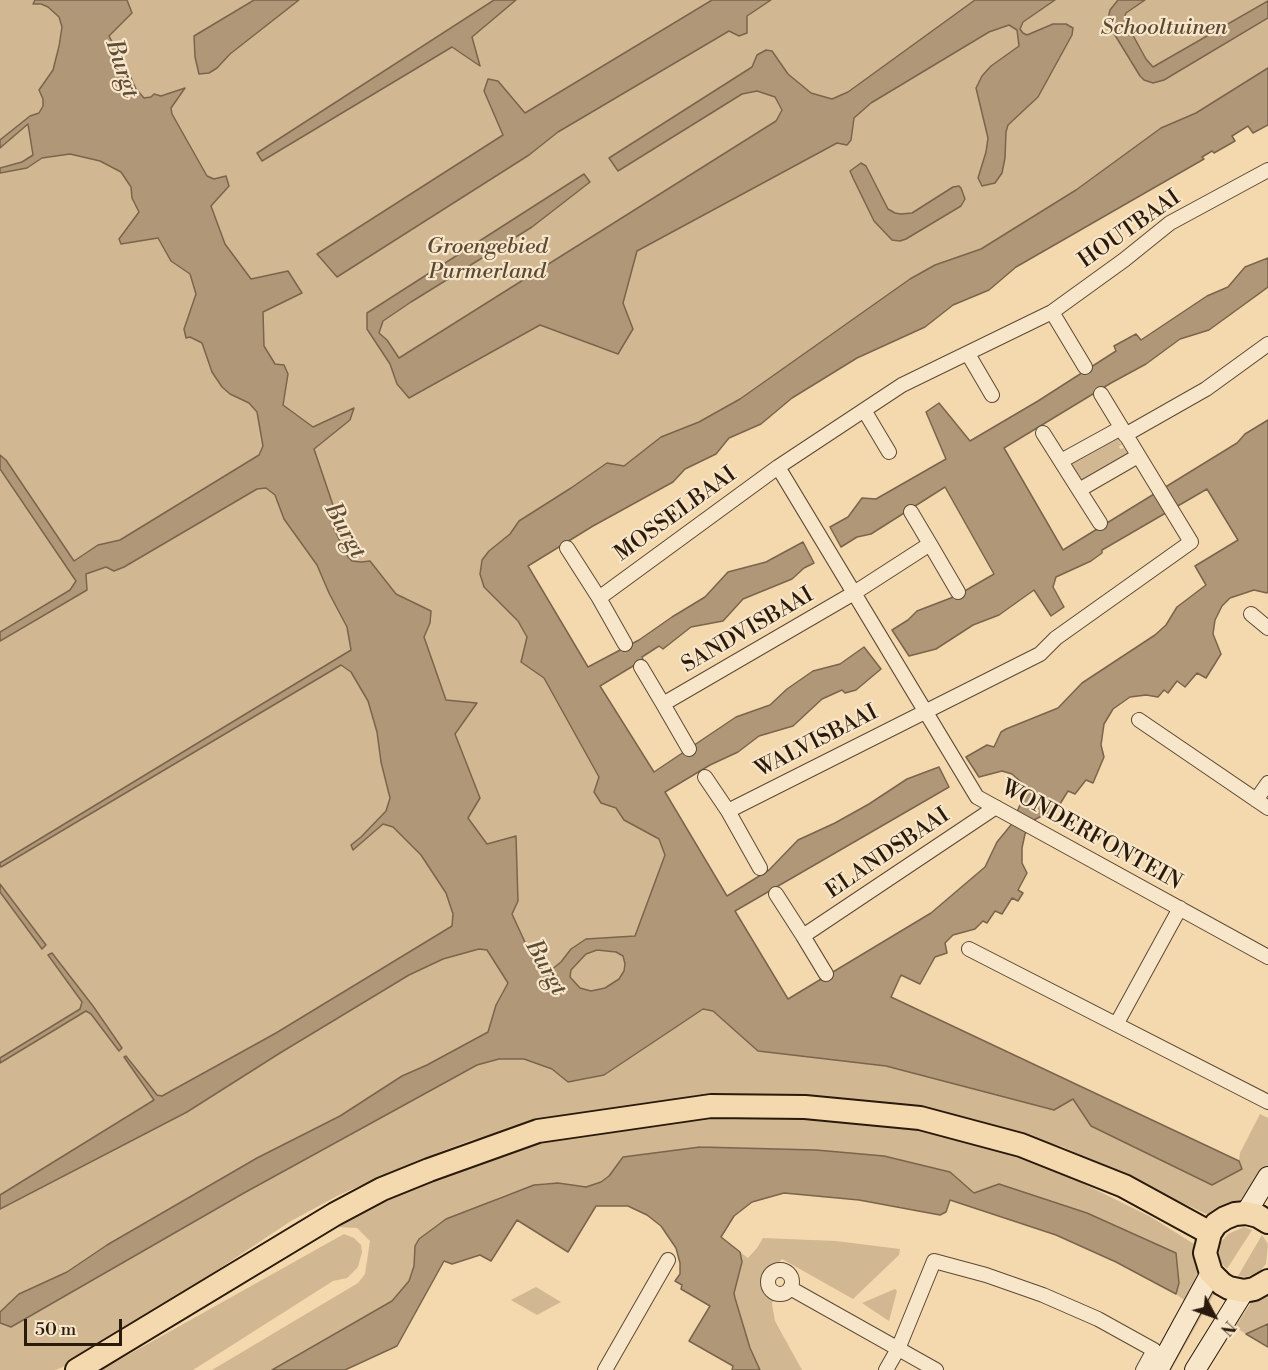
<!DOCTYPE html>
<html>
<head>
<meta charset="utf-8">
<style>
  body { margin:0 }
  #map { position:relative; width:1268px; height:1370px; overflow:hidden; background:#f4d8ae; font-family:"Libre Bodoni",serif }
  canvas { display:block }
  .north { position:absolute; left:1184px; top:1286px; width:60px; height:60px; -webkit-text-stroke:4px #f8e6ca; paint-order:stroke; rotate:131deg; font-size:16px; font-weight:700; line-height:24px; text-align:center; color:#2a1a0b }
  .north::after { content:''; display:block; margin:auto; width:21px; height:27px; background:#2a1a0b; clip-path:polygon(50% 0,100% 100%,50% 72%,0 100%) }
  .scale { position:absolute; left:24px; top:1319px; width:98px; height:27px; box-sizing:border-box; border:3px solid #2a1a0b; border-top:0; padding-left:8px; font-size:18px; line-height:21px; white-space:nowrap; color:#2a1a0b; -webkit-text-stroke:4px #f8e6ca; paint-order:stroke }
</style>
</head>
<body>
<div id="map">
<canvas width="1268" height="1370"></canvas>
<div class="north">N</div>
<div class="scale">50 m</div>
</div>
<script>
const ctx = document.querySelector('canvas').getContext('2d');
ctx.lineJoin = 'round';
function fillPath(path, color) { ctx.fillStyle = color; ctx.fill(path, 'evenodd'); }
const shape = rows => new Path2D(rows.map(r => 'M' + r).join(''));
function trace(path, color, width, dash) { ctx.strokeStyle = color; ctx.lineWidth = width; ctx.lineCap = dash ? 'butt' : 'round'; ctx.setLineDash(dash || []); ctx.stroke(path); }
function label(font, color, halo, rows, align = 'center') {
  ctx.font = font + ' "Libre Bodoni",serif'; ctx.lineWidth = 4.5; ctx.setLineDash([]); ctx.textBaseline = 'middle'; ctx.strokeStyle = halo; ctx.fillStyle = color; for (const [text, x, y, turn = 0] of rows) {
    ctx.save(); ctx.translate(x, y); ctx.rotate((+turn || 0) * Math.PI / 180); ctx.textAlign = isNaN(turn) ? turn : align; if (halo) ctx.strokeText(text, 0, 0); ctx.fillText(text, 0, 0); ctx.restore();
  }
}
fillPath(shape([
  [0,0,35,0,33,3,48,7,59,17,62,27,53,70,39,90,43,99,44,106,39,113,30,116,0,140],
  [71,0,1268,0,1268,94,504,557,714,929,620,1015,481,1049,39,1311,244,1193,478,1065,499,1059,524,1059,552,1069,569,1082,604,1075,703,1009,713,1011,758,1051,886,1066,1053,1110,1073,1099,1241,1169,1239,1161,1240,1153,1260,1114,1268,1118,1268,1168,1248,1200,1220,1214,1206,1214,1063,1147,966,1118,879,1104,520,1127,469,1141,414,1162,339,1195,291,1221,136,1324,61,1368,55,1370,0,1370,0,1207,484,918,343,576],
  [28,124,33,155,22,162,0,168,0,148],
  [70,154,100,161,112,166,121,172,131,187,132,198,139,212,120,239,158,238,171,261,190,274,196,294,184,329,187,338,190,337,202,343,241,399,249,403,257,413,263,446,259,455,120,540,98,545,74,561,6,460,0,455,0,173,27,168,42,158],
  [1116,437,1122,445,1119,446,1120,449,1124,448,1129,456,1081,482,1069,465,1070,462,1102,447],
  [0,469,76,581,70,590,0,632],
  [266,488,275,495,306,550,317,565,329,593,347,627,351,650,0,863,0,641,87,590,86,574,106,567,124,567,257,489],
  [341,665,351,672,368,701,377,732,381,762,390,798,387,811,361,837,351,845,383,824,393,826,421,855,446,893,453,914,453,926,276,1033,162,1096,157,1095,127,1056,125,1057,154,1100,0,1195,0,1063,86,1011,91,1014,95,1011,93,1006,48,956,82,1003,80,1009,0,1058,0,892,42,948,46,945,0,884,0,865,2,867],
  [712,1112,904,1125,992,1148,1066,1175,1151,1217,1194,1244,1200,1256,1202,1273,1188,1303,1176,1294,1179,1283,1176,1253,1087,1213,999,1184,974,1193,950,1172,884,1156,816,1150,700,1147,623,1157,609,1176,601,1182,586,1187,546,1183,534,1185,502,1196,436,1226,419,1239,415,1246,414,1266,409,1281,392,1301,272,1370,212,1370,358,1283,365,1274,370,1241,357,1228,335,1227,389,1200,421,1179,562,1134],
  [1244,1227,1252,1230,1227,1269,1221,1263,1219,1253,1221,1242,1228,1234],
  [344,1234,354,1238,361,1245,362,1252,358,1267,347,1278,333,1281,193,1370,101,1370],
  [1262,1235,1268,1244,1266,1264,1260,1271,1252,1275,1246,1277,1238,1276],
  [763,1238,836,1241,900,1249,899,1255,853,1299,782,1259,775,1267,766,1271,763,1275,762,1284,767,1292,775,1295,772,1304,775,1321,802,1370,760,1370,750,1348,735,1298,734,1293,742,1262,740,1252,748,1258,757,1248],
  [536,1287,561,1302,537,1315,511,1300],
  [1209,1288,1217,1289,1171,1370,1164,1370],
  [895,1289,897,1291,889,1321,862,1303],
  [1268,1291,1268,1324,1246,1334,1235,1327,1256,1295]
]), '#d2b892');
const water = shape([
  [35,0,127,0,132,13,109,36,126,67,136,89,144,98,151,97,154,94,161,96,185,88,171,108,172,114,207,176,214,179,226,176,229,186,211,206,225,244,251,279,288,271,302,293,263,312,264,346,275,364,284,365,288,374,283,405,313,427,354,408,350,420,314,449,335,511,334,529,348,557,352,561,361,562,370,561,396,594,431,611,430,623,424,637,446,700,477,703,455,734,480,798,468,818,487,844,516,836,518,901,512,914,530,953,541,969,551,970,561,962,571,949,586,939,635,936,665,855,659,839,624,820,616,808,601,803,594,792,599,777,544,678,521,662,527,637,518,621,484,587,480,574,482,560,489,551,510,534,519,521,571,488,607,463,624,466,661,437,699,422,740,399,910,279,935,265,981,249,1076,190,1161,128,1196,113,1268,68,1268,125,1253,133,1248,126,1232,136,1235,141,1214,153,1212,151,1202,157,1204,159,1016,267,989,290,953,305,925,327,857,358,792,398,761,424,729,438,716,454,685,469,673,482,593,526,528,566,588,667,639,640,672,617,705,597,728,572,766,562,803,542,814,563,804,568,792,579,743,599,723,621,691,627,663,649,659,646,642,657,643,660,600,686,654,772,736,717,770,705,787,689,813,671,840,664,864,647,881,669,856,690,845,693,842,690,822,699,793,726,759,736,738,752,710,765,665,792,727,896,769,870,798,840,835,823,869,804,907,779,939,767,949,787,735,911,788,999,931,913,985,867,997,842,1011,825,1025,794,1021,782,1012,774,1002,771,979,777,966,757,987,745,994,747,1001,732,1006,729,1058,708,1082,683,1155,635,1166,625,1177,607,1206,585,1195,566,1238,540,1207,489,1102,550,1102,553,1091,561,1056,577,1053,587,1064,607,1051,616,1034,590,999,615,973,625,936,649,909,656,892,630,908,620,917,611,956,596,994,574,945,487,871,534,857,537,841,547,830,527,848,517,862,498,876,499,946,459,926,412,939,403,970,441,1038,401,1116,351,1114,346,1136,334,1141,340,1207,296,1228,287,1245,267,1268,258,1268,287,1209,330,1180,339,1146,364,1111,383,1004,448,1063,550,1237,443,1245,434,1268,420,1268,591,1267,593,1254,590,1230,598,1222,606,1215,620,1213,634,1221,654,1206,678,1197,673,1185,687,1177,681,1168,693,1164,690,1158,697,1146,695,1130,697,1113,709,1104,724,1101,745,1104,757,1093,783,1086,780,1075,794,1068,791,1060,804,1055,802,1051,811,1034,820,1025,834,1022,848,1022,863,1027,873,1018,890,1023,893,1018,901,1012,898,1002,914,995,911,987,923,983,921,975,929,953,935,945,943,947,953,935,957,920,984,901,975,891,997,1239,1161,1242,1169,1212,1185,1091,1126,1073,1099,1054,1110,886,1066,758,1051,713,1011,703,1009,604,1075,568,1082,552,1069,524,1059,499,1059,477,1065,244,1193,11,1327,0,1323,0,1312,19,1294,67,1272,107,1245,257,1158,340,1116,402,1076,427,1065,488,1032,496,1005,508,983,487,950,479,949,443,959,409,975,280,1053,187,1112,0,1209,0,1195,154,1100,124,1057,126,1056,157,1095,162,1096,276,1033,452,926,453,914,446,893,421,855,393,827,383,824,353,850,351,845,361,837,386,811,390,798,381,762,377,732,368,701,351,672,341,665,1,867,0,865,0,863,351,650,347,627,329,593,317,565,284,519,275,495,266,488,257,489,124,567,114,571,106,567,86,574,87,590,0,641,0,632,70,590,76,581,0,469,0,455,6,460,74,561,98,545,120,540,259,455,263,446,257,412,249,403,230,394,222,387,212,372,202,343,190,337,186,338,184,329,196,294,190,274,171,261,158,238,121,244,119,239,139,212,132,198,131,187,121,172,100,161,70,154,42,158,27,168,0,173,0,168,22,162,33,155,28,124,0,148,0,140,30,116,39,113,43,106,43,99,39,90,53,70,59,46,62,27,59,17,48,7,41,4,33,4,35,0],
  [597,950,616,952,623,956,625,964,624,971,619,979,605,988,591,991,580,988,570,977,571,970,586,954,597,950],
  [254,0,299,0,230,54,217,68,209,73,199,74,195,57,194,36,254,0],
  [494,0,516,0,472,37,480,66,452,47,262,161,257,153,494,0],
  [712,0,771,0,747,16,747,33,739,36,729,31,558,132,529,155,337,277,317,254,503,135,484,91,488,79,498,81,525,113,712,0],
  [975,0,1055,0,1023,22,1020,29,1023,33,1027,35,1053,24,1066,24,1073,28,1072,35,1038,97,1008,125,1006,132,1005,158,1002,173,995,183,982,186,978,178,986,152,988,138,976,88,982,76,991,66,1019,46,1017,30,1009,25,989,32,871,103,854,118,851,140,847,145,837,143,637,251,623,303,633,329,618,354,540,325,409,398,397,384,390,364,367,329,367,313,584,174,590,182,532,227,411,302,383,321,379,333,387,340,399,358,776,121,782,110,775,97,757,91,742,94,618,171,609,158,752,67,757,55,766,50,772,51,788,74,811,93,832,99,848,92,975,0],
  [1118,0,1145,0,1126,13,1124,19,1146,59,1153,67,1268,1,1268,18,1164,80,1153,83,1144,80,1140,76,1110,27,1108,19,1110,10,1118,0],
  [861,163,866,166,888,209,895,213,901,214,912,213,953,187,959,186,961,188,965,199,961,206,906,239,900,241,892,240,874,221,853,178,850,171,861,163],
  [0,884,46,945,42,949,0,892,0,884],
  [52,953,93,1006,122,1048,119,1051,91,1014,86,1011,0,1063,0,1058,80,1009,82,1002,48,955,52,953],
  [700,1147,816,1150,884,1156,950,1172,974,1193,999,1184,1087,1213,1176,1253,1179,1283,1176,1294,1116,1262,1056,1235,950,1200,946,1212,940,1215,859,1200,784,1193,752,1202,734,1216,721,1237,740,1252,742,1262,734,1293,735,1298,750,1348,760,1370,732,1370,733,1366,689,1341,710,1306,681,1289,682,1285,675,1281,680,1274,680,1263,676,1248,661,1226,647,1215,628,1206,596,1206,568,1252,517,1220,491,1261,480,1255,452,1264,444,1261,397,1346,345,1370,272,1370,392,1301,409,1281,414,1266,415,1246,419,1239,446,1219,534,1185,558,1183,586,1187,601,1182,609,1176,623,1157,700,1147],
  [1268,1324,1268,1347,1246,1334,1268,1324]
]);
fillPath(water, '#af9777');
trace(water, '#7a654c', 1.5);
const street = shape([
  [1052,312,1085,367],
  [968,354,992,395],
  [864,410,889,452],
  [1043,433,1079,490,1138,456],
  [1125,435,1206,389,1268,344],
  [1061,461,1121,428],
  [778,467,977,797,1268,957],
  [1079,490,1100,523],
  [911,512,930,544],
  [567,548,599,598],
  [1251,614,1268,628],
  [625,644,599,598,778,467,902,385,1052,312,1124,260,1170,223,1268,170],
  [641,667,663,704],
  [1139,720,1268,808],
  [689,749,663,704,854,593,930,544,958,592],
  [705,777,728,811],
  [1256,800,1268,783],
  [760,868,728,811,1040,654,1056,638,1191,542,1101,394],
  [776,894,803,936],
  [969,949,1268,1102],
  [826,974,803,936,996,807],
  [1117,1023,1180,908],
  '768 1282a12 12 0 1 1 24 0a12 12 0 1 1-24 0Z',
  [790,1288,936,1370],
  [605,1370,668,1260],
  [886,1370,898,1349,934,1261,986,1275,1043,1295,1098,1319,1154,1350,1143,1370]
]);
const secondary = shape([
  [1246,1213,1268,1177],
  [1158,1370,1211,1273],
  [1195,1370,1244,1291]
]);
const primary = shape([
  [1268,1222,1258,1216,1246,1213,1235,1214,1225,1218,1216,1224,1210,1233,1205,1253,1211,1273,1222,1284,1229,1288,1244,1291,1254,1289,1268,1281],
  [77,1370,335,1214,382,1189,429,1170,538,1131,711,1106,805,1107,920,1118,1021,1145,1124,1186,1210,1233]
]);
trace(street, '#5c4a34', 16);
trace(secondary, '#2a1a0b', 22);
trace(primary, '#2a1a0b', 26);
trace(street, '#f8e6ca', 14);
trace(secondary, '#f8e6ca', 20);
trace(primary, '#f4d8ae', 22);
label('italic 22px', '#5c4934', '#f8e6ca', [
  ["Schooltuinen",1164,29],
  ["Groengebied",487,248],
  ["Purmerland",487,273]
]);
label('22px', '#2a1a0b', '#f8e6ca', [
  ["HOUTBAAI",1130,230,-35],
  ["MOSSELBAAI",676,515,-36],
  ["SANDVISBAAI",748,631,-30],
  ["WALVISBAAI",817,742,-27],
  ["WONDERFONTEIN",1091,836,29],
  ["ELANDSBAAI",888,854,-34]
]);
label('italic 24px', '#5f4c36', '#f8e6ca', [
  ["Burgt",121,69,72],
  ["Burgt",344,531,61],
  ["Burgt",545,968,61]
]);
</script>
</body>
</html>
